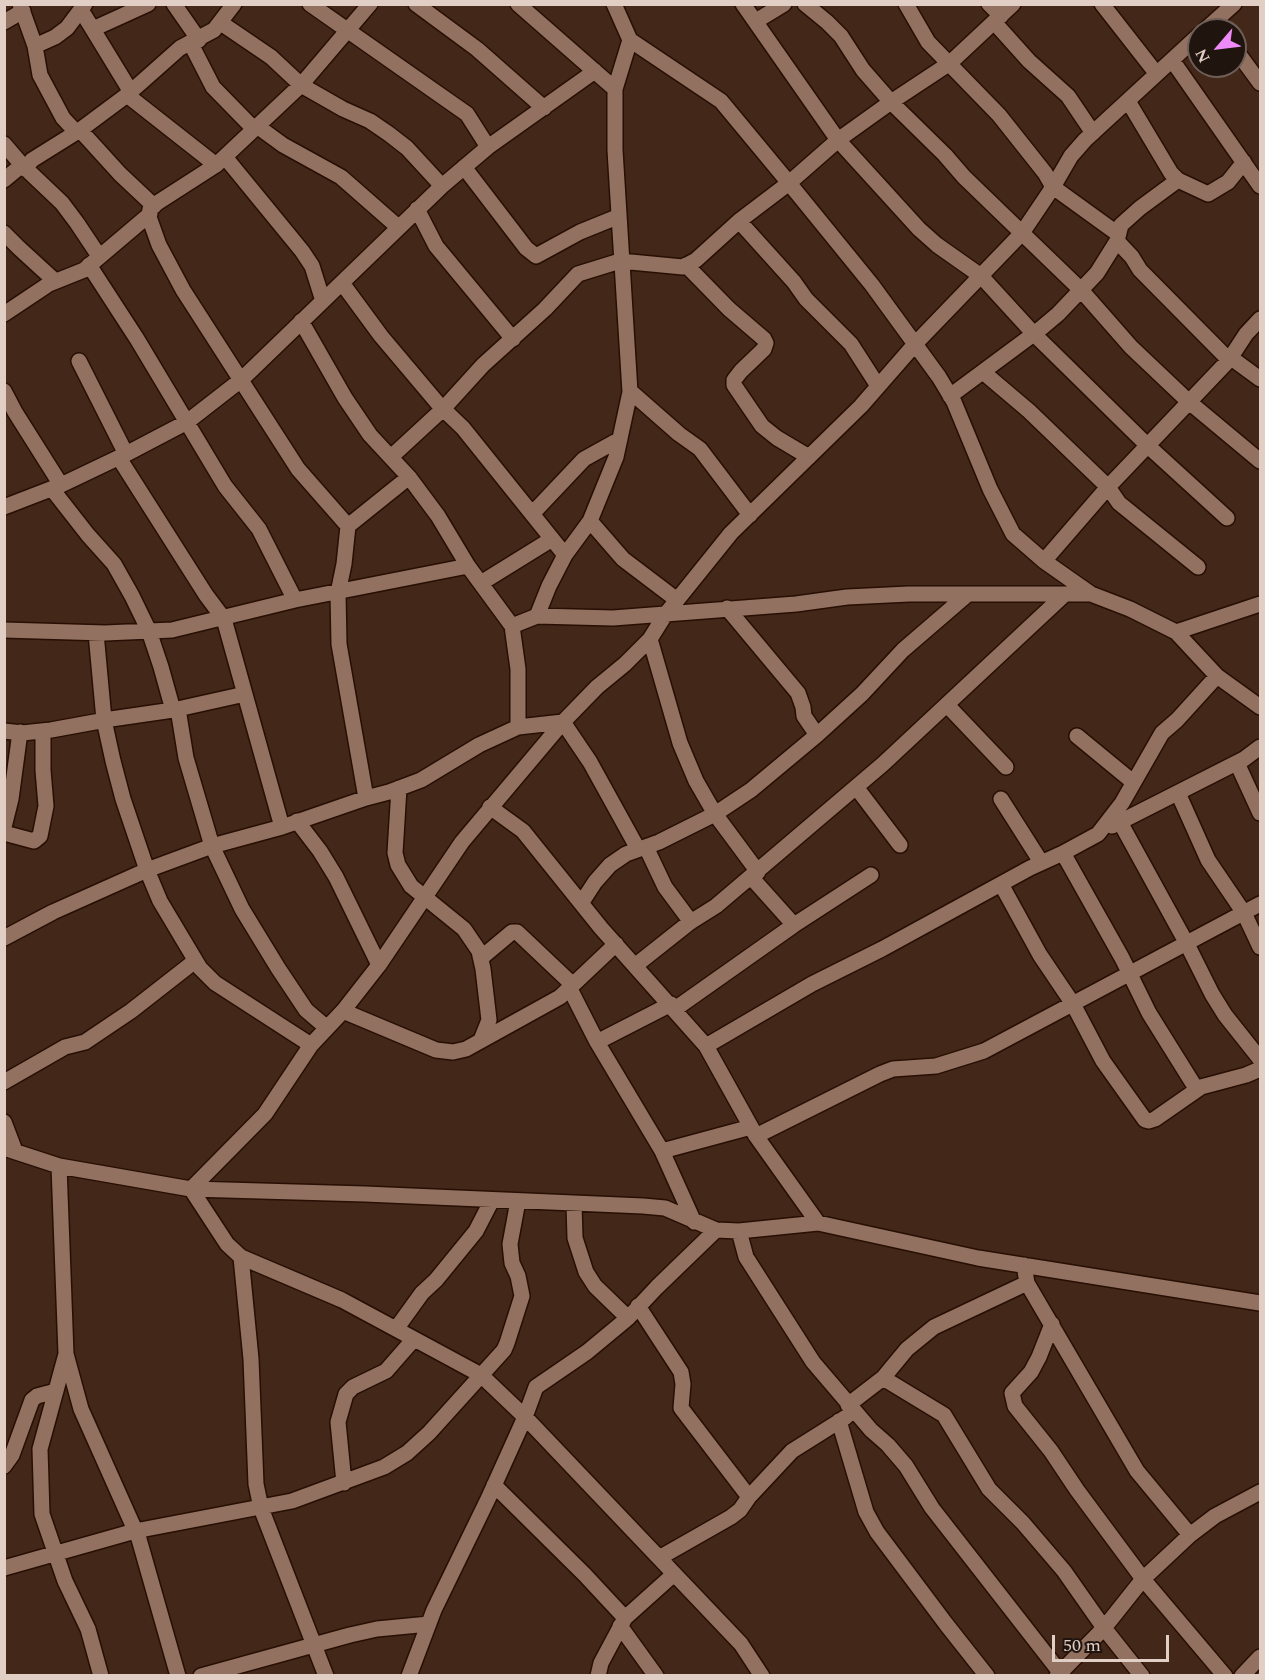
<!DOCTYPE html>
<html>
<head>
<meta charset="utf-8">
<style>
  body { margin:0 }
  #map { position:relative; width:1265px; height:1680px; overflow:hidden; background:#432719; font-family:Spectral,serif }
  canvas { display:block }
  .frame { position:absolute; inset:0; border:6px solid #e1cfc6; pointer-events:none }
  .north { position:absolute; left:1187px; top:18px; width:60px; height:60px; box-sizing:border-box; background:#20140e; border:2px solid #6d5f58; border-radius:50%; rotate:242deg; font-size:16px; font-weight:700; line-height:24px; text-align:center; color:#e1cfc6 }
  .north::after { content:''; display:block; margin:auto; width:21px; height:27px; background:#ee8bf8; clip-path:polygon(50% 0,100% 100%,50% 72%,0 100%) }
  .scale { position:absolute; left:1052px; top:1635px; width:117px; height:27px; box-sizing:border-box; border:3px solid #e1cfc6; border-top:0; padding-left:8px; font-size:18px; line-height:21px; white-space:nowrap; color:#e1cfc6; -webkit-text-stroke:4px #20140e; paint-order:stroke }
</style>
</head>
<body>
<div id="map">
<canvas width="1265" height="1680"></canvas>
<div class="frame"></div>
<div class="north">N</div>
<div class="scale">50 m</div>
</div>
<script>
const ctx = document.querySelector('canvas').getContext('2d');
ctx.lineJoin = 'round';
const shape = rows => new Path2D(rows.map(r => 'M' + r).join(''));
function trace(path, color, width, dash) { ctx.strokeStyle = color; ctx.lineWidth = width; ctx.lineCap = dash ? 'butt' : 'round'; ctx.setLineDash(dash || []); ctx.stroke(path); }
const minor = shape([
  [20,4,35,46,40,75,63,118,76,132],
  [174,4,199,40],
  [310,4,467,114,488,147],
  [416,4,477,49,544,108],
  [518,4,615,89],
  [743,4,838,140,919,229,937,245,981,276,1034,334,1147,445,1227,518],
  [805,4,827,22,841,36,863,70,891,102,945,155,964,177,1081,290,1131,347,1188,401,1260,461],
  [906,4,928,42,999,115,1045,173,1053,187,1118,234],
  [989,4,1001,16],
  [1102,4,1156,73],
  [81,10,131,92],
  [756,21,784,4],
  [4,22,23,11],
  [994,22,1029,61,1068,96,1093,133],
  [221,23,271,57,301,85,343,109,370,121,389,134,407,148,442,186],
  [93,29,148,4],
  [1205,30,1234,4],
  [630,40,721,101,789,183,872,285,939,377,954,402,990,489,1013,534,1044,561,1091,594],
  [191,44,213,87,254,129],
  [35,46,55,37,67,28,85,4],
  [1235,49,1260,83],
  [1172,60,1260,186],
  [127,95,216,165],
  [1128,101,1171,173,1178,180,1208,194,1228,182,1244,162],
  [257,126,283,145,341,177,398,227],
  [80,130,120,174,154,206],
  [4,144,22,165,62,203,77,223,99,256],
  [225,157,302,251,312,266,323,301],
  [464,167,526,248,536,256,580,232,617,217],
  [25,169,32,160,80,130,127,95,180,48,214,30,234,4],
  [4,180,22,165],
  [417,209,436,246,513,339],
  [739,221,794,282,806,299,851,344,878,386],
  [4,233,19,248,55,281],
  [1117,241,1132,257,1140,270,1229,360],
  [89,265,137,339,225,486,259,529,295,600],
  [686,265,729,309,764,339,766,343,764,349,741,371,734,380,734,385,762,426,777,438,809,457],
  [342,283,381,336,440,406,463,428,565,555],
  [4,314,49,284,84,270,150,214],
  [301,321,345,398,370,435,409,477,438,516,468,566,512,626,518,669,518,727],
  [1230,357,1260,379],
  [79,361,126,454],
  [983,372,1029,411,1108,487,1119,503,1198,567],
  [4,391,15,412,61,485],
  [630,391,679,434,700,449,750,515],
  [950,396,1039,330,1058,314,1097,273,1117,241,1121,225,1140,208,1178,180],
  [391,457,443,409,483,365,545,309,578,274,620,261,683,267,696,260,739,221,789,183,838,140,891,102,950,63,1013,4],
  [119,458,206,595,224,619,282,827],
  [52,489,88,535,114,564,132,596,149,631,161,667,173,710],
  [4,507,61,485,126,454,187,422,241,380,442,186,488,147,595,71],
  [532,514,584,459,620,439],
  [590,521,623,559,677,600],
  [348,526,298,469,183,290,159,245,149,217,150,209,157,203,216,165,301,85,370,4],
  [1044,561,1108,487,1229,360,1246,334,1260,319],
  [481,583,552,539],
  [727,608,798,693,803,707,804,716,817,735],
  [537,616,549,586,565,555,590,521,616,457,630,392,615,150,615,89,630,40,614,4],
  [512,626,537,616,613,618,796,604,847,597,909,594,1091,594,1130,609,1176,632,1217,676,1260,707],
  [4,630,105,633,172,630,295,600,468,566],
  [1176,632,1260,604],
  [96,633,104,720,113,761,123,799,147,870,160,901,200,968,215,983,311,1045],
  [650,639,680,743,696,781,715,814,758,872],
  [947,705,1006,767],
  [178,709,186,758,212,846,242,909,278,968,306,1010,327,1028],
  [4,731,22,733,51,730,111,719,173,710,245,694],
  [1077,736,1133,782],
  [1237,763,1260,813],
  [856,787,900,845],
  [399,788,395,853,398,865,411,886,464,929,479,951,483,969,489,1020,481,1040],
  [1178,793,1208,860,1244,913,1260,947],
  [366,798,339,644,338,593,344,564,348,526,409,477],
  [1001,799,1041,862],
  [490,807,523,831,601,928,706,1046,756,1136,818,1223],
  [297,821,320,851,336,877,379,965],
  [1120,822,1187,944,1212,994,1225,1015,1260,1059],
  [1112,826,1244,759,1260,747],
  [4,827,11,799,20,732],
  [4,833,34,841,40,836,46,806,43,770,43,731],
  [646,847,665,887,691,922],
  [1063,853,1122,958,1149,1013,1197,1090],
  [751,877,794,925],
  [1001,884,1040,955,1073,1004,1103,1061,1145,1120,1149,1121,1155,1119,1201,1087,1246,1075,1260,1069],
  [582,902,595,882,610,865,626,854,659,842,715,814,751,790,817,735,862,694,903,650,968,594],
  [4,938,53,912,147,870,212,846,282,827,366,798,389,792,421,780,479,745,518,727,563,722,590,762,638,849],
  [481,958,512,932,517,932,573,985],
  [636,965,689,923,716,906,883,764,1064,595],
  [570,989,597,1042,662,1151,694,1222],
  [675,1009,794,925,871,875],
  [343,1011,436,1050,453,1052,466,1049,560,997,616,944],
  [597,1042,671,1004],
  [706,1046,812,984,882,949,1030,868,1063,853,1098,834,1122,803,1162,733,1177,720,1217,676],
  [4,1082,65,1047,85,1042,131,1011,195,961],
  [4,1122,15,1151],
  [756,1136,880,1074,893,1069,936,1066,984,1051,1260,904],
  [4,1148,59,1166,191,1189,365,1194,643,1206,665,1208,716,1230,739,1231,818,1223,978,1258,1260,1303],
  [662,1151,751,1127],
  [59,1166,66,1354,81,1409,139,1539,178,1676],
  [574,1204,575,1238,586,1272,595,1286,628,1318],
  [739,1231,746,1257,813,1362,871,1430,888,1445,906,1466,932,1508,1063,1676],
  [241,1257,251,1359,256,1484,261,1508,326,1676],
  [1024,1265,1027,1283,1137,1471,1190,1535],
  [638,1306,681,1372,683,1384,681,1408,749,1497],
  [1052,1324,1039,1357,1031,1372,1012,1393,1015,1406,1051,1451,1077,1490,1143,1579,1225,1676],
  [396,1329,422,1293,436,1280,476,1231,492,1200],
  [66,1354,40,1449,42,1514,65,1581,88,1629,101,1676],
  [883,1378,944,1415,989,1489,1023,1523,1064,1571,1104,1628,1142,1676],
  [848,1405,883,1378,907,1349,934,1327,1027,1283],
  [839,1421,866,1512,877,1532,946,1624,987,1676],
  [4,1466,12,1455,32,1400,37,1396,56,1391],
  [344,1483,338,1422,346,1394,353,1387,386,1371,414,1339],
  [494,1485,585,1575,625,1618],
  [659,1558,731,1517,740,1510,749,1497,792,1451,846,1417],
  [4,1568,135,1531,292,1501,384,1467,407,1453,429,1433,504,1350,507,1343,522,1296,518,1276,512,1263,510,1244,518,1201],
  [620,1626,656,1676],
  [201,1676,350,1635,377,1629,429,1624],
  [409,1676,434,1610,488,1499,525,1417,536,1387,587,1352,628,1318,657,1287,716,1230],
  [598,1676,601,1663,625,1618,674,1574],
  [762,1676,741,1644,525,1417,481,1375,342,1300,241,1257,227,1244,191,1189,265,1114,311,1045,343,1011,379,965,462,842,563,722,597,687,625,664,650,639,665,615,731,533,861,406,916,343,1022,233,1053,187,1071,156,1085,140,1199,35],
  [1057,1676,1104,1628,1143,1579,1190,1535,1215,1516,1260,1492],
  [1242,1676,1260,1657]
]);
trace(minor, '#280f03', 18);
trace(minor, '#927161', 15);
</script>
</body>
</html>
